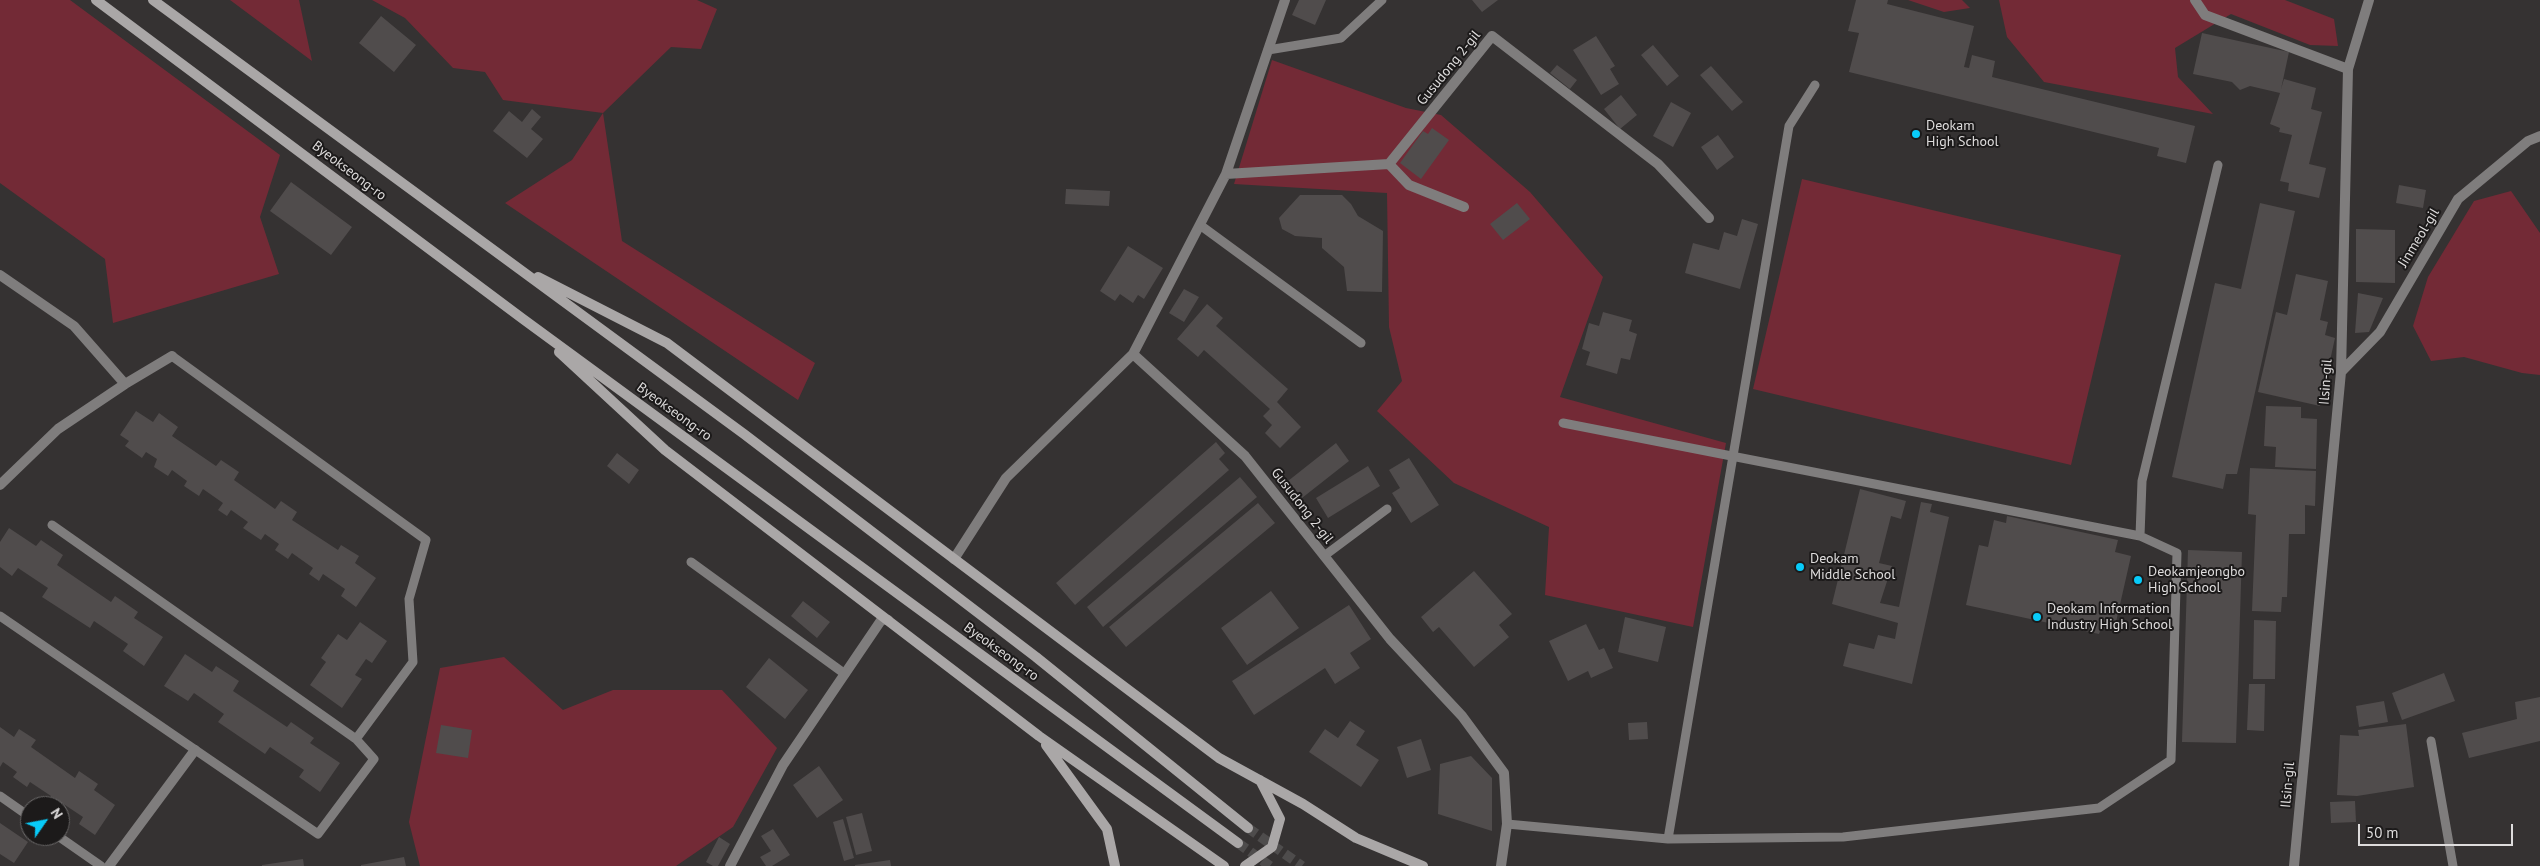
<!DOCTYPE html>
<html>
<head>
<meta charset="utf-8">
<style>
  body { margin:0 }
  #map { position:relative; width:2540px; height:866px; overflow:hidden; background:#353232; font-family:"PT Sans",sans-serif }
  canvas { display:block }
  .north { position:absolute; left:20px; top:796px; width:50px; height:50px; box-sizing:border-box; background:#1c1a1a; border:1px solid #6a6868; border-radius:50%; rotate:57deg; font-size:14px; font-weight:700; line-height:20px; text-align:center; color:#dedcdc }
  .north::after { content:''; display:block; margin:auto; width:18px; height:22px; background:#08cbf9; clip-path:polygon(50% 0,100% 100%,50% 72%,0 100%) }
  .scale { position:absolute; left:2358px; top:824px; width:155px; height:22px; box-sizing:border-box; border:2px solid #dedcdc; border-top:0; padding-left:6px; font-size:15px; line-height:18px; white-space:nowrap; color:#dedcdc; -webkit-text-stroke:4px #1c1a1a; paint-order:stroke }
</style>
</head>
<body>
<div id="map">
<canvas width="2540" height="866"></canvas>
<div class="north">N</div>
<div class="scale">50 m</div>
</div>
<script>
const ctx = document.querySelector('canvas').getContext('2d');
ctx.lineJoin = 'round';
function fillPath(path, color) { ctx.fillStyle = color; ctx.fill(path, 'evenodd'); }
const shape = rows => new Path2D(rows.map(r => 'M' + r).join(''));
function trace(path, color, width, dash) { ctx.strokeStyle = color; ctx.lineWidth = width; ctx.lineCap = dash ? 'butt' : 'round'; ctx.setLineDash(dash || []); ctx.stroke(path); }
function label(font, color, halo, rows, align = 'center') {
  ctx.font = font + ' "PT Sans",sans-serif'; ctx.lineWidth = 4; ctx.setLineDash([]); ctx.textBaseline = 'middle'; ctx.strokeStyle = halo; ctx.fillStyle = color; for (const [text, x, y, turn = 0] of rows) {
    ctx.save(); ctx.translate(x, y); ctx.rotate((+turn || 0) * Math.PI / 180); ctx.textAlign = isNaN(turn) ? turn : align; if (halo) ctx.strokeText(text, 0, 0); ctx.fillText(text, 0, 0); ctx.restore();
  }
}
fillPath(shape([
  [0,0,70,0,280,155,260,217,279,274,113,323,105,259,0,183],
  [230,0,299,0,312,61],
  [372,0,697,0,717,9,701,49,671,47,603,113,622,241,815,363,798,400,505,203,572,160,603,113,503,100,485,72,453,68,405,18],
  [1908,0,1962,0,1970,8,1944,12],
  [1999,0,2285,0,2334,19,2338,46,2310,45,2231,14,2175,48,2178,77,2213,114,2044,82,2007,37],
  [1272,60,1406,108,1441,115,1530,192,1603,277,1560,397,1726,443,1693,627,1545,595,1549,527,1454,483,1377,411,1402,381,1389,327,1387,193,1234,184],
  [1802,179,2121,255,2071,465,1753,389],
  [2511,191,2540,233,2540,375,2522,373,2464,357,2431,361,2413,326,2428,277,2474,201],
  [504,657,563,710,613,690,722,690,777,748,733,827,676,866,420,866,409,822,440,668]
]), '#732a36');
fillPath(shape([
  [1299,0,1326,0,1315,25,1292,15],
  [1472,0,1498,0,1482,12],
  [1856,0,1888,0,1887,4,1974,26,1964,67,1969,68,1972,55,1995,61,1992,77,2195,126,2186,163,2157,156,2159,148,1849,72,1859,33,1848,31],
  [381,16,416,45,394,72,359,43],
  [2202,33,2289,52,2281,89,2284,79,2316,88,2311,109,2322,112,2309,164,2326,168,2319,198,2288,191,2289,183,2280,181,2292,135,2279,132,2280,128,2270,124,2280,93,2250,86,2240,90,2232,82,2193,74],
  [1596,36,1615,66,1610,69,1619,84,1601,95,1573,50],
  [1653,45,1679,76,1667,86,1641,55],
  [1557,65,1577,80,1570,89,1550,73],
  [1711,66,1743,102,1732,111,1700,75],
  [1621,95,1637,115,1620,129,1604,109],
  [1671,102,1691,113,1673,147,1653,136],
  [532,109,541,117,531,129,543,139,527,158,493,131,509,111,522,122],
  [1432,128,1449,140,1421,179,1400,163,1423,131,1428,134],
  [1718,135,1734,157,1717,170,1701,147],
  [291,182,352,227,331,255,270,211],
  [2399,185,2426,190,2423,208,2396,203],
  [1066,189,1110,191,1109,206,1065,204],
  [1300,195,1342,195,1351,204,1358,216,1383,231,1382,292,1347,291,1344,267,1322,248,1322,238,1295,236,1282,229,1279,218],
  [1517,203,1530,219,1503,240,1490,224],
  [2260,203,2295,211,2237,474,2226,474,2223,489,2172,477,2215,283,2241,289],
  [1742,219,1758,224,1740,289,1685,273,1693,243,1719,250,1724,232,1737,236],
  [2356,229,2395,230,2395,283,2356,282],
  [1128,246,1163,268,1144,299,1138,295,1133,303,1120,294,1115,301,1100,291],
  [2296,274,2328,281,2320,320,2328,322,2325,335,2335,338,2320,406,2258,392,2276,312,2287,315],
  [1184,289,1199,297,1184,322,1169,313],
  [2358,293,2383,298,2369,332,2355,333],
  [1207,304,1223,318,1216,326,1288,389,1277,402,1301,427,1280,448,1265,433,1272,425,1263,416,1270,409,1204,350,1198,357,1177,339],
  [1603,312,1632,320,1629,331,1637,334,1630,360,1621,358,1617,374,1586,365,1590,352,1582,349,1589,323,1599,326],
  [2266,406,2301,407,2301,418,2317,419,2316,469,2275,467,2276,447,2264,446],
  [136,411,153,422,159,413,178,427,172,436,216,466,221,460,239,472,234,480,275,509,281,501,297,512,292,520,338,550,341,545,359,556,355,563,376,578,356,607,341,596,345,589,323,574,319,581,309,574,313,568,292,553,288,559,275,550,279,544,265,534,261,540,243,528,248,522,231,510,227,516,218,510,223,503,203,489,199,496,184,486,187,481,172,470,168,476,154,467,157,459,146,452,142,458,125,446,129,441,120,435],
  [1216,442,1225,453,1219,459,1229,470,1075,605,1056,583],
  [1336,443,1349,461,1302,498,1288,481],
  [617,453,639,470,629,484,607,466],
  [1409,458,1439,505,1411,523,1392,493,1400,488,1389,470],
  [1368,466,1380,486,1328,518,1316,498],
  [2250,468,2316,471,2315,506,2305,505,2305,534,2289,534,2287,597,2282,597,2281,612,2252,611,2256,515,2248,514],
  [1240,477,1257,497,1103,627,1087,607],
  [1860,489,1906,501,1901,519,1891,516,1879,563,1892,566,1880,603,1899,607,1921,502,1932,504,1930,512,1949,517,1912,684,1843,666,1849,643,1874,649,1878,635,1895,639,1898,623,1832,604],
  [1258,503,1275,523,1126,647,1109,627],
  [2007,516,2118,540,2115,552,2131,556,2114,631,2101,628,2099,634,1966,605,1979,545,1988,547,1994,520,2006,523],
  [9,528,36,546,41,540,63,555,57,565,111,602,115,596,138,612,134,618,163,637,144,666,123,651,128,644,94,621,90,628,42,597,48,588,18,568,12,576,0,567,0,542],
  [2188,550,2242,552,2236,743,2182,742],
  [1474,571,1512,614,1499,625,1509,637,1474,667,1439,627,1433,632,1421,617],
  [1271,591,1299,628,1247,665,1221,628],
  [803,601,830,622,817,638,791,616],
  [1349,605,1371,639,1350,653,1360,668,1335,684,1325,668,1254,715,1232,681],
  [1625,617,1666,627,1658,662,1618,652],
  [2254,620,2276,621,2275,679,2253,679],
  [360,622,387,641,372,663,366,659,355,675,362,679,342,708,310,685,326,662,321,658,338,634,347,640],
  [1586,624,1599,650,1604,648,1613,668,1591,678,1588,671,1568,681,1549,641],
  [185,654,212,672,216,666,239,681,233,691,287,727,291,722,314,738,310,743,340,763,320,792,299,777,304,770,270,747,265,754,218,722,224,714,194,693,188,701,164,686],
  [769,658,808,690,785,719,746,687],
  [2444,673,2455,701,2402,720,2392,693],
  [2249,684,2265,684,2264,731,2247,730],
  [2540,697,2540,741,2469,758,2462,733,2517,719,2515,702],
  [2384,701,2388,722,2359,727,2356,706],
  [1350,721,1365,731,1356,745,1379,760,1361,787,1309,752,1325,729,1338,738],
  [1647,722,1648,739,1629,740,1628,723],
  [2406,724,2414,787,2357,796,2337,795,2340,735,2359,736,2358,730],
  [441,725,472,730,468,758,436,753],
  [0,727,14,737,19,729,36,740,31,747,75,778,79,771,98,784,94,790,115,805,95,835,79,824,83,817,62,803,59,806,53,806,47,802,51,796,30,782,27,787,13,777,17,772,3,762,0,767],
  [1421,739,1431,770,1407,778,1397,747],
  [1471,756,1492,778,1492,831,1438,814,1440,764],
  [819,766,843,800,817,818,793,785],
  [2355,801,2356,822,2331,823,2330,802],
  [862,813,872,851,856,855,846,817],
  [843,819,854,858,844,861,833,822],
  [0,823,28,842,14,863,0,854],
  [773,829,790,855,772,866,766,866,760,857,771,851,761,836],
  [719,837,730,844,718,866,713,866,706,862],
  [404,857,406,866,361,866,361,865],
  [303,859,304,866,262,866,262,865],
  [890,860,891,866,855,866,855,865]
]), '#504c4c');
trace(shape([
  [1248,828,1302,866],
  [1238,843,1270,866]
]), '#4e4c4c', 10, [10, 5]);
trace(shape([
  [1268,50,1341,38,1382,0],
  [1200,225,1361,343],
  [1563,423,2140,536],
  [52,525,356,739],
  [1324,556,1387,509],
  [691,562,845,674],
  [0,616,318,834,374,759,356,739,413,662,409,599,426,540,172,356],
  [2431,741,2453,866],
  [0,796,30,817],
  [1507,824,1668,839,1789,126,1815,85],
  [58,836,101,866],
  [1668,839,1843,837,2099,808,2171,760,2177,553,2140,536,2142,481,2218,165]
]), '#7f7d7d', 9);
trace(shape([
  [2195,0,2205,15,2348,69,2341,372,2294,866],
  [2348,69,2369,0],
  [1389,164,1409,185,1464,207],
  [1226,174,1389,164,1492,36,1658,164,1709,218],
  [0,275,74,326,125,384],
  [1133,354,1245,456,1390,639,1462,716,1504,773,1507,824,1501,866],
  [2341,372,2380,332,2458,199,2528,141,2540,136],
  [0,485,58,429,125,384,172,356],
  [954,559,1006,478,1133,354,1226,174,1285,0],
  [109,866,195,750],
  [730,866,783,765,882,619,888,620]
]), '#7f7d7d', 10);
trace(shape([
  [96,0,523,319,1238,843],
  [153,0,744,434,1036,657,1248,828],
  [538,277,667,343,1219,758,1303,804,1356,838,1423,866],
  [559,352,665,450,1039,736,1224,866],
  [1046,745,1107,829,1115,866],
  [1245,866,1272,847,1280,819,1260,780]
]), '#aaa7a7', 10);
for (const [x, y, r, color] of [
  [1916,134,5,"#08cbf9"],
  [1800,567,5,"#08cbf9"],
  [2138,580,5,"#08cbf9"],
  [2037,617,5,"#08cbf9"]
]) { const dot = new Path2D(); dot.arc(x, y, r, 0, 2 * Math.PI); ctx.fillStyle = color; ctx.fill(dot); trace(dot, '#1c1a1a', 2); }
label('14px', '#dedcdc', '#1c1a1a', [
  ["Gusudong 2-gil",1449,68,-51],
  ["Byeokseong-ro",349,171,37],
  ["Jinmeol-gil",2419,238,-59],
  ["Ilsin-gil",2326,382,-86],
  ["Byeokseong-ro",674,412,36],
  ["Gusudong 2-gil",1302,506,52],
  ["Byeokseong-ro",1001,652,36],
  ["Ilsin-gil",2288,785,-85]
]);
label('14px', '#dedcdc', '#1c1a1a', [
  ["Deokam",1926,126],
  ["High School",1926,142],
  ["Deokam",1810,559],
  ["Middle School",1810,575],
  ["Deokamjeongbo",2148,572],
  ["High School",2148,588],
  ["Deokam Information",2047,609],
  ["Industry High School",2047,625]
], 'left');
</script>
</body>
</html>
